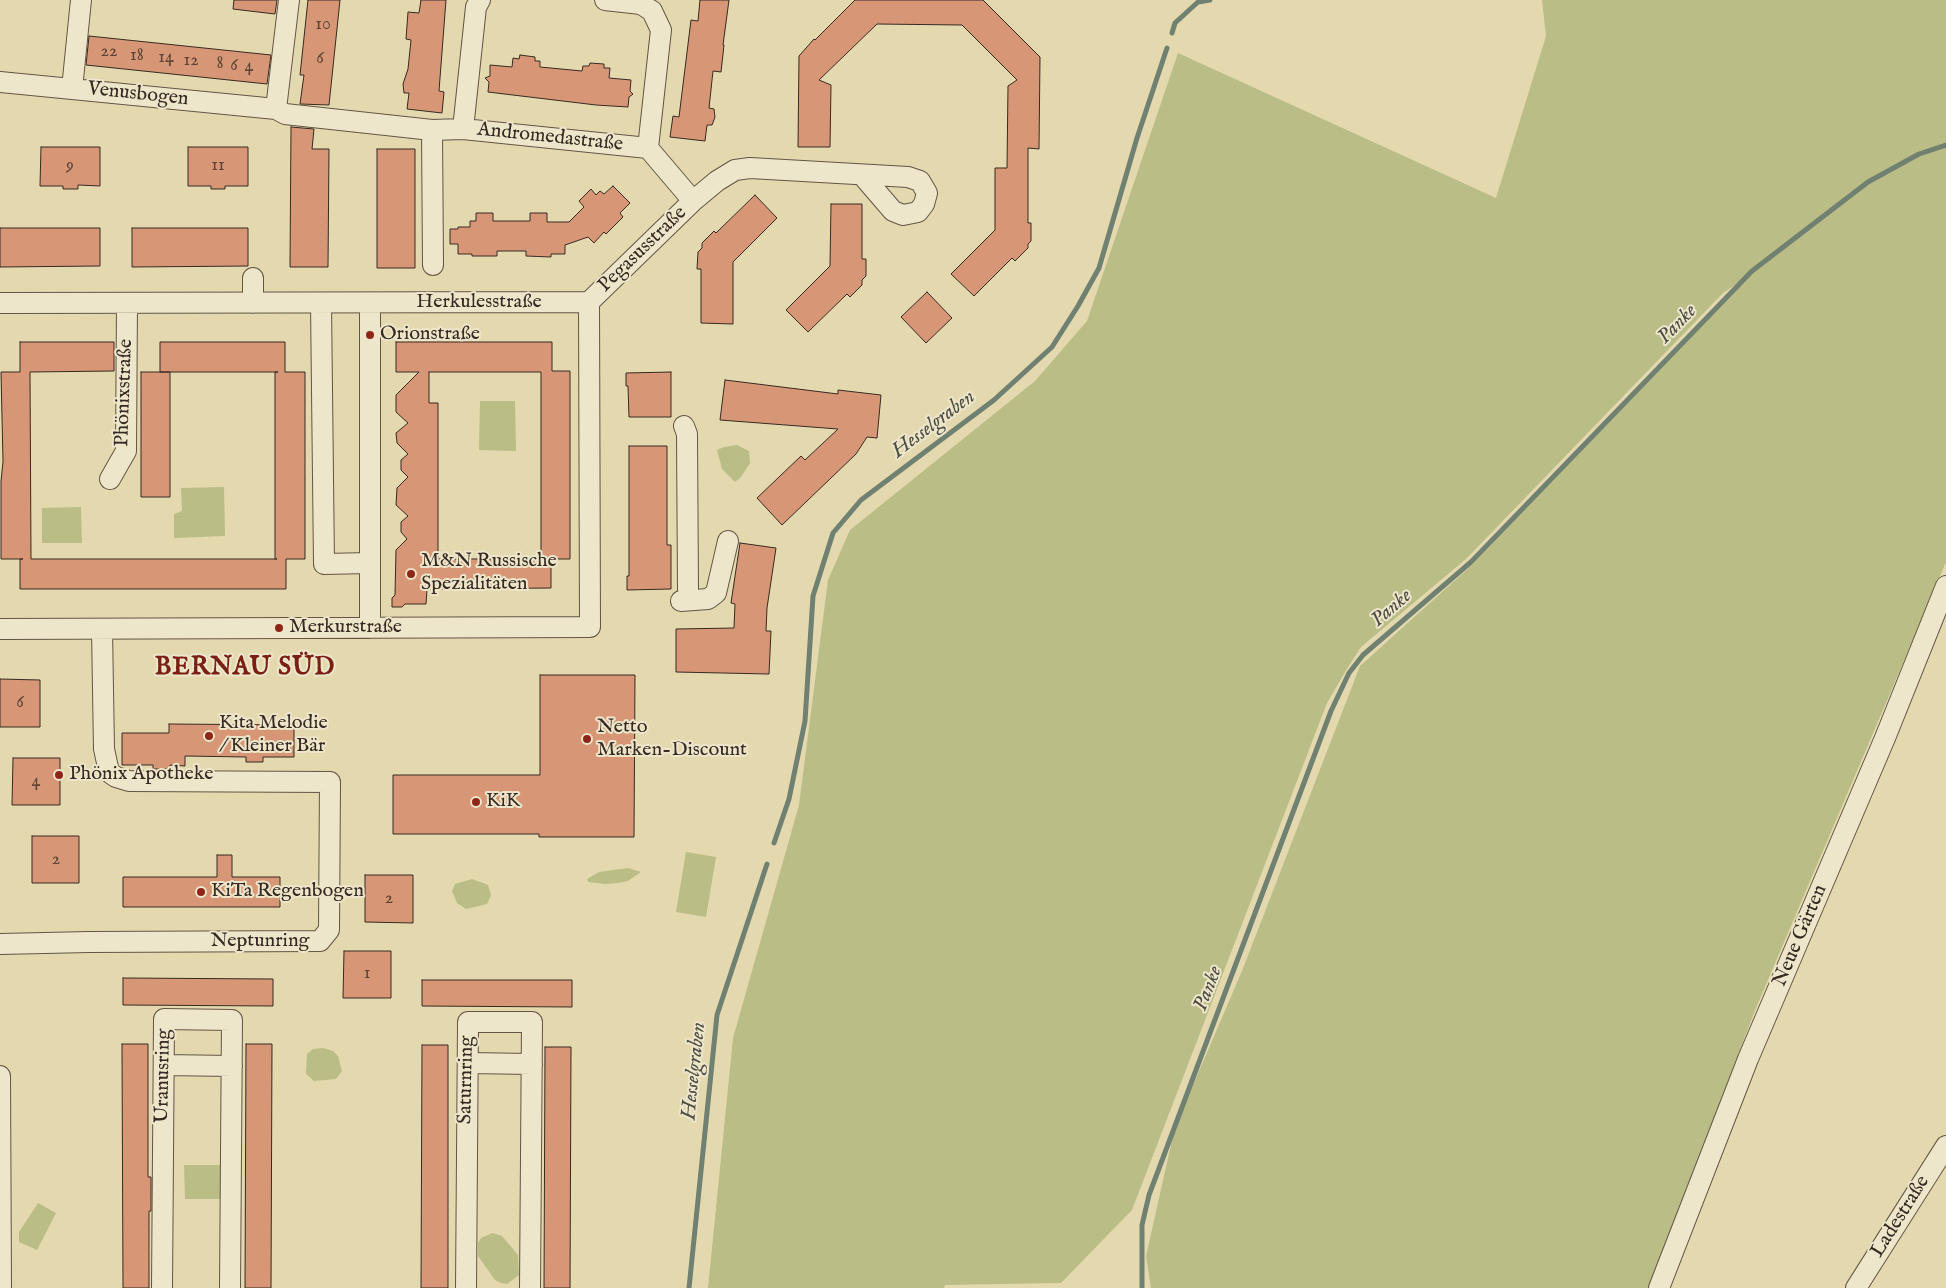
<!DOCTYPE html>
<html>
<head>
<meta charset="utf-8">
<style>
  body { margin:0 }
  canvas { display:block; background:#e4d8af }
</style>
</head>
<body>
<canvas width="1946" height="1288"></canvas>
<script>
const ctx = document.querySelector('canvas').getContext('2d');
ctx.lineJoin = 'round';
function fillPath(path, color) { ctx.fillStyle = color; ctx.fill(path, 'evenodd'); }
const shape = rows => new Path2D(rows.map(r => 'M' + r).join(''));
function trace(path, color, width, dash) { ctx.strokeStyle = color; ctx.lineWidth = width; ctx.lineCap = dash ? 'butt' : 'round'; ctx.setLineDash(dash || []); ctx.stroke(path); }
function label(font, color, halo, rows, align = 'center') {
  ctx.font = font + ' "IM FELL English",serif'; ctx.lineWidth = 4; ctx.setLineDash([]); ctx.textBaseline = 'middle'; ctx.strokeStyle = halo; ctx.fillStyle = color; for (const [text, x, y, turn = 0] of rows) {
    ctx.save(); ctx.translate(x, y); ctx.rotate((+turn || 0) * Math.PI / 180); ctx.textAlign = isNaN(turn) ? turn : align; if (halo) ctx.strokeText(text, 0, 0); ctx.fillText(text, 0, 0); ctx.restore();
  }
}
fillPath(shape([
  [1542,0,1946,0,1946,562,1756,1008,1648,1288,1151,1288,1146,1256,1175,1127,1242,971,1360,666,1472,565,1743,280,1723,293,1466,559,1361,647,1345,672,1327,703,1132,1210,1061,1283,945,1285,944,1288,708,1288,733,1038,799,805,828,580,850,530,1035,381,1087,321,1178,53,1496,198,1546,36],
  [480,401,515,401,516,451,479,450],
  [737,445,749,451,750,463,741,477,735,482,722,469,717,450,724,447],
  [224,487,225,536,174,538,174,514,182,511,181,488],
  [81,507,82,543,42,543,42,508],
  [686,852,716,857,706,917,676,912],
  [628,868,641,872,628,881,618,883,605,884,588,882,587,879,599,872],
  [472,879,488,885,491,895,487,904,466,909,457,903,452,891,455,884],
  [323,1048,333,1051,338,1056,342,1071,336,1079,314,1081,306,1074,307,1054,313,1049],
  [184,1165,222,1165,222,1199,185,1199],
  [38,1203,56,1213,37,1250,19,1242,19,1232],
  [493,1233,502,1236,518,1255,519,1275,507,1284,501,1283,495,1280,478,1256,478,1243,481,1238]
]), '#babd86');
trace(shape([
  [1172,33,1175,23,1198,2,1210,0],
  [774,843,789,799,805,721,813,596,833,533,861,500,994,400,1052,347,1078,306,1099,268,1137,138,1167,48],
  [689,1288,717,1015,767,864],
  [1142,1288,1142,1225,1149,1195,1331,711,1349,673,1363,655,1471,562,1752,271,1868,182,1919,154,1946,145]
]), '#708171', 5);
const building = shape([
  [234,0,277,0,275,14,233,9,234,0],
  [308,0,340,0,329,105,300,104,304,75,300,75,308,0],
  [421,0,446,0,439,91,444,92,442,113,407,109,409,93,404,93,403,84,408,69,411,40,406,39,408,12,419,13,421,0],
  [700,0,729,0,723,45,724,45,721,72,713,71,709,108,714,109,715,117,712,125,707,125,705,141,670,137,673,116,679,117,691,20,698,21,700,0],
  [855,0,983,0,1040,57,1039,149,1028,148,1028,223,1031,223,1031,241,1028,244,1028,248,1015,261,1012,258,974,296,951,274,995,230,995,168,1007,168,1008,86,1017,80,962,25,877,24,819,80,831,85,830,147,798,147,799,56,814,39,815,40,855,0],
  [89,36,271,55,267,84,86,65,89,36],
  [520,55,535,57,535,61,540,61,540,67,582,71,583,66,589,66,590,63,604,64,604,68,610,68,609,78,631,80,630,91,633,94,629,97,628,107,596,105,488,92,489,82,485,78,490,76,490,65,512,67,513,58,519,59,520,55],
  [291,127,314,129,312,149,329,149,328,267,290,267,291,127],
  [41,147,100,147,100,186,78,185,78,189,63,189,63,186,40,186,41,147],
  [188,147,248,147,248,186,225,186,225,189,211,189,211,186,188,186,188,147],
  [377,149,415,149,415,268,377,268,377,149],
  [613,186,630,203,620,213,623,217,606,234,604,232,594,243,588,237,565,245,565,254,551,254,551,257,526,256,526,251,497,251,497,256,472,256,472,254,458,254,458,244,450,244,450,229,458,229,458,227,470,227,470,221,476,221,476,213,493,213,493,221,530,221,530,213,547,213,547,222,569,222,584,207,579,201,591,189,596,195,600,191,604,194,613,186],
  [755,195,777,218,733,262,733,324,701,323,701,269,697,269,698,252,702,248,702,243,714,231,716,233,755,195],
  [831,204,862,204,862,259,866,259,866,276,862,280,862,285,850,297,847,294,808,332,786,310,830,266,831,204],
  [0,228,100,228,100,266,0,267,0,228],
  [132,228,248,228,248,266,132,267,132,228],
  [927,292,952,318,926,343,901,317,927,292],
  [20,342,114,342,114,371,30,372,31,559,277,559,275,559,275,372,278,372,160,372,160,342,285,342,285,372,305,372,305,559,286,559,286,589,20,589,20,559,23,559,1,559,1,481,3,462,1,372,20,372,20,342],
  [396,342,552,342,552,371,570,371,570,559,551,559,551,588,427,589,426,604,405,604,402,607,392,607,392,598,395,595,396,550,407,539,401,532,401,522,408,516,396,505,397,488,408,477,401,470,401,460,408,454,397,443,396,433,408,423,396,412,396,395,419,372,396,372,396,342],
  [429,372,541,372,541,559,549,559,438,559,438,403,429,403,429,372],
  [141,372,170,372,170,497,141,497,141,372],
  [671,372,671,417,629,417,628,386,626,386,626,373,671,372],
  [725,380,838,394,838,390,881,395,877,438,867,437,856,454,782,525,757,498,801,456,805,460,838,429,720,420,725,380],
  [629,446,667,446,667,545,671,545,671,589,627,590,627,576,629,576,629,446],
  [740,543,776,548,767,608,766,631,771,631,769,674,676,672,676,629,734,628,735,604,731,603,740,543],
  [540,675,635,675,634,837,539,837,539,834,393,834,393,775,540,775,540,675],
  [0,679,40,680,40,727,0,727,0,679],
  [169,724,294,725,294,757,263,757,263,762,246,762,246,757,185,756,185,766,170,765,170,769,153,769,153,765,122,765,122,733,169,733,169,724],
  [13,758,60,758,60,805,12,805,13,758],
  [32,836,79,836,79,883,32,883,32,836],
  [217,855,232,855,232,877,280,877,280,907,123,907,123,877,217,877,217,855],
  [365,875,413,875,413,923,365,922,365,875],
  [344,951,391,951,391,998,343,998,344,951],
  [123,978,273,979,273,1006,123,1005,123,978],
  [422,980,572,980,572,1007,422,1006,422,980],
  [122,1044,148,1044,148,1177,151,1177,151,1211,149,1211,149,1288,123,1288,122,1044],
  [246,1044,272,1044,271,1288,245,1288,246,1044],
  [422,1045,448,1045,448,1288,421,1288,422,1045],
  [545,1047,571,1047,570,1288,544,1288,545,1047]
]);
fillPath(building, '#d79776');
trace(building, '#362a22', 1);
const minor = shape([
  [605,0,641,4,652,11,661,30,648,148],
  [0,82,276,109,285,114,432,130,463,129,648,148,693,201],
  [72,89,81,0],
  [276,109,289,0],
  [463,129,476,7,480,0],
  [432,130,433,265],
  [0,303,589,302],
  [253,303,253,278],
  [321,303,324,564,370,563],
  [370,303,370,628],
  [684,426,687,434,688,590],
  [110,479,126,451,127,303],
  [681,601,708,599,716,593,728,541],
  [0,629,590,627,589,302,693,201,717,181,735,170,750,168,908,177,920,181,927,193,924,204,918,212,903,215,893,211,862,175],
  [0,944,89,942,320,941,329,930,330,782,129,781,116,777,109,772,104,749,102,629],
  [468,1063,532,1064],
  [164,1065,232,1066],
  [0,1076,1,1288],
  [162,1288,164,1019,232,1020,230,1288],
  [466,1288,468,1022,532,1022,530,1288],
  [1659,1288,1748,1059,1885,738,1946,586],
  [1856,1288,1946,1146]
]);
trace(minor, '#625645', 22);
trace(minor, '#ede6cb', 20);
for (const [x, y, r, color] of [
  [370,335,5,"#8f2418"],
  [411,574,5,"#8f2418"],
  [279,628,5,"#8f2418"],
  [209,736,5,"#8f2418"],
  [587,739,5,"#8f2418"],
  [59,775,5,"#8f2418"],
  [476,802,5,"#8f2418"],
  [201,892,5,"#8f2418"]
]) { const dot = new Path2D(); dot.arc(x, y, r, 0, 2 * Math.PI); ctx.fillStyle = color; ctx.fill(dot); trace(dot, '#ede6cb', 2); }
label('18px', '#5e4537', null, [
  ["10",323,25],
  ["22",109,52],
  ["18",137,56],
  ["14",166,58],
  ["6",320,59],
  ["12",191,61],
  ["8",220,64],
  ["6",234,66],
  ["4",249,67],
  ["9",70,166],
  ["11",218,166],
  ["6",20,703],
  ["4",36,782],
  ["2",56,860],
  ["2",389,899],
  ["1",367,974]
]);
label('20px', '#362a22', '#ede6cb', [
  ["Venusbogen",138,95,6],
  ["Andromedastraße",550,138,6],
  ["Pegasusstraße",643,250,-44],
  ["Herkulesstraße",479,303],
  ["Phönixstraße",125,393,-88],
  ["Neue Gärten",1801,936,-67],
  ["Neptunring",260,942],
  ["Uranusring",164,1076,-89],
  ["Saturnring",467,1080,-89],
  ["Ladestraße",1901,1217,-58]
]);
label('20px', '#362a22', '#ede6cb', [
  ["Orionstraße",380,335],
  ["M&N Russische",421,562],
  ["Spezialitäten",421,585],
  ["Merkurstraße",289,628],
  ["Kita Melodie",219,724],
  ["/ Kleiner Bär",219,747],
  ["Netto",597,728],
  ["Marken-Discount",597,751],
  ["Phönix Apotheke",69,775],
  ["KiK",486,802],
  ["KiTa Regenbogen",211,892]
], 'left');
label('italic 21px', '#4e4e43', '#ede6cb', [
  ["Panke",1678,325,-46],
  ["Hesselgraben",934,425,-37],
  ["Panke",1392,609,-41],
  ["Panke",1209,989,-69],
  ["Hesselgraben",695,1071,-84]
]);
ctx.letterSpacing = '1px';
label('bold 25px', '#7a1f14', '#ede6cb', [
  ["BERNAU SÜD",245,669]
]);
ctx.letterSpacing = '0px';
</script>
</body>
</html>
